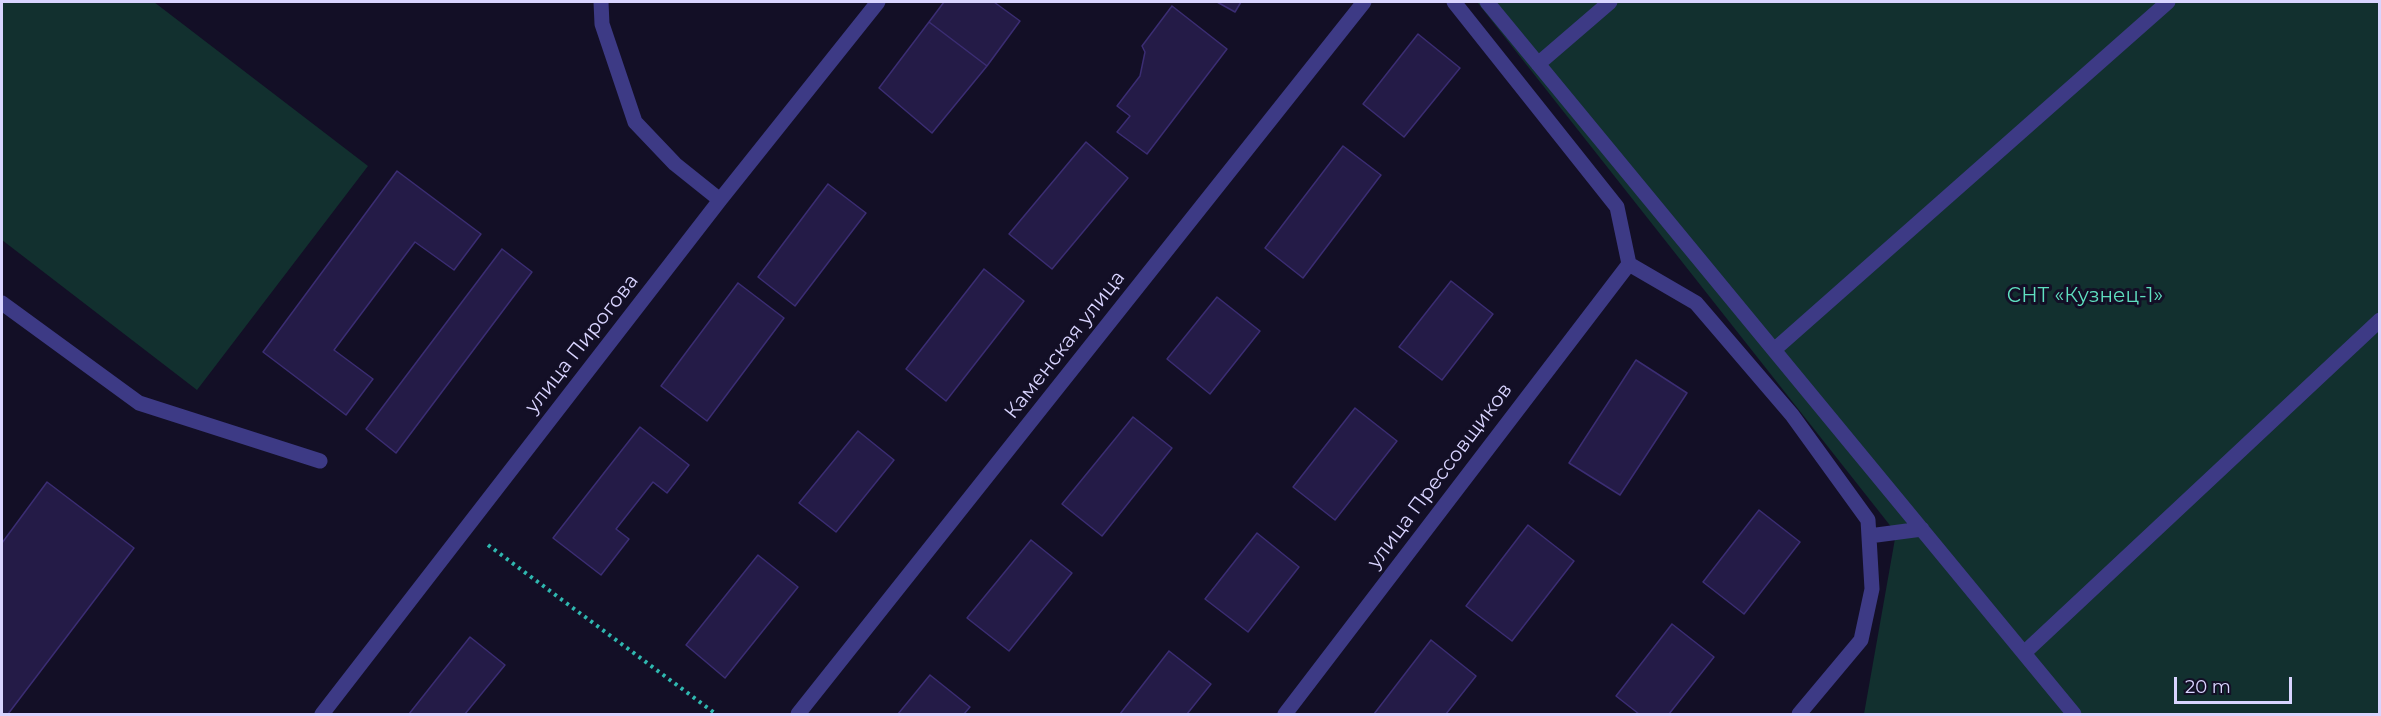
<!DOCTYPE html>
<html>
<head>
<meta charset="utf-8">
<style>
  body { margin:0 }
  #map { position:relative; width:2381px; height:716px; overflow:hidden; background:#130f26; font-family:Montserrat,sans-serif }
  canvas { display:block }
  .frame { position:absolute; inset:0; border:3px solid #d9d4ff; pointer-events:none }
  .scale { position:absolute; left:2174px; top:677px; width:118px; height:27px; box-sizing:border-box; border:3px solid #d9d4ff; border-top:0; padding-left:8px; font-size:18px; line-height:21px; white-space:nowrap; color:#d9d4ff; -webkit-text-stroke:4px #130f26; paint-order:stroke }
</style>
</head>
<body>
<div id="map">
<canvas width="2381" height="716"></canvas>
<div class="frame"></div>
<div class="scale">20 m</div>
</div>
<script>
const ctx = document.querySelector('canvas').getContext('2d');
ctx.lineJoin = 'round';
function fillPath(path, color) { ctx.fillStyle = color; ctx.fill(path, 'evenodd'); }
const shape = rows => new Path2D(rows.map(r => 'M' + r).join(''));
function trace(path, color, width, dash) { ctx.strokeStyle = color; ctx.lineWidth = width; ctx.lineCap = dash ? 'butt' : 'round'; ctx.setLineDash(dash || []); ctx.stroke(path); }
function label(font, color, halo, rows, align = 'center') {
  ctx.font = font + ' Montserrat,sans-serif'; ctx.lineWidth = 6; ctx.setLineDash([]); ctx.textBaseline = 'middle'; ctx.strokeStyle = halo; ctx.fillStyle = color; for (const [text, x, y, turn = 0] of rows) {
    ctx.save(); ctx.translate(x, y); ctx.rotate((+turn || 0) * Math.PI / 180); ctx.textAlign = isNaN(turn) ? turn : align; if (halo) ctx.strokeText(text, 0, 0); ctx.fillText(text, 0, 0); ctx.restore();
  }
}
fillPath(shape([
  [2,2,154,2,368,166,197,390,2,240],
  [1477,2,2379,2,2379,714,1864,714,1896,533]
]), '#12302f');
const building = shape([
  [944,2,994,2,1020,21,987,66,929,22,944,2],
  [1217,2,1241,2,1235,12,1217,2],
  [1172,6,1227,49,1147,154,1117,132,1130,116,1117,106,1140,76,1145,52,1142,46,1172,6],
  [929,22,987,66,932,133,879,88,929,22],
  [1418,34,1460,68,1404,137,1363,104,1418,34],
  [1086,142,1128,178,1052,269,1009,234,1086,142],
  [1343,146,1381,175,1303,278,1265,248,1343,146],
  [397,171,481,234,454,270,415,242,334,350,373,379,346,415,263,352,397,171],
  [828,184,866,213,795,306,758,277,828,184],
  [502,249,532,272,396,453,366,429,502,249],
  [984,269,1024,301,946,401,906,369,984,269],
  [1451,281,1493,314,1442,380,1399,347,1451,281],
  [738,283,784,318,707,421,661,386,738,283],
  [1217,297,1260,331,1210,394,1167,359,1217,297],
  [1636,360,1687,393,1620,495,1569,463,1636,360],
  [1355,408,1397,441,1335,520,1293,487,1355,408],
  [1133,417,1172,448,1102,536,1062,504,1133,417],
  [640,427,689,465,667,493,653,482,616,529,629,539,601,575,553,538,640,427],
  [858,431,894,460,836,532,799,503,858,431],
  [47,482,134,548,8,714,2,714,2,543,47,482],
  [1759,510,1800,542,1744,614,1703,582,1759,510],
  [1528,525,1574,561,1512,641,1466,606,1528,525],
  [1257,533,1299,567,1248,632,1205,599,1257,533],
  [1031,540,1072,573,1009,651,967,618,1031,540],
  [758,555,798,587,725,678,686,645,758,555],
  [1672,624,1714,657,1669,714,1639,714,1616,696,1672,624],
  [470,637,505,665,465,714,409,714,470,637],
  [1431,640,1476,676,1446,714,1374,714,1431,640],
  [1169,651,1211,684,1187,714,1120,714,1169,651],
  [930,675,970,707,964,714,898,714,930,675]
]);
fillPath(building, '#241b47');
trace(building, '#3b2d73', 1.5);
trace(shape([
  [488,545,716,714]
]), '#2fb8b0', 4, [3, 4.5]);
trace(shape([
  [601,2,602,24,635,122,675,164,720,200],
  [1454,2,1617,207,1629,264,1696,303,1792,415,1868,520,1872,589,1861,640,1799,714],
  [1487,2,2074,714],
  [1538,64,1610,2],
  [2,303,139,403,320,461],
  [1774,350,2168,2],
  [1869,536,1922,529],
  [2024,653,2380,320],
  [322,714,720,200,878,2],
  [798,714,1364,2],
  [1285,714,1629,264]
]), '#3d3a85', 15);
label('20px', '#5fe0c0', '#130f26', [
  ["СНТ «Кузнец-1»",2085,296]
]);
label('20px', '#d9d4ff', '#130f26', [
  ["улица Пирогова",582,344,-52],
  ["Каменская улица",1065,345,-52],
  ["улица Прессовщиков",1440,476,-53]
]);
</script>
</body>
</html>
